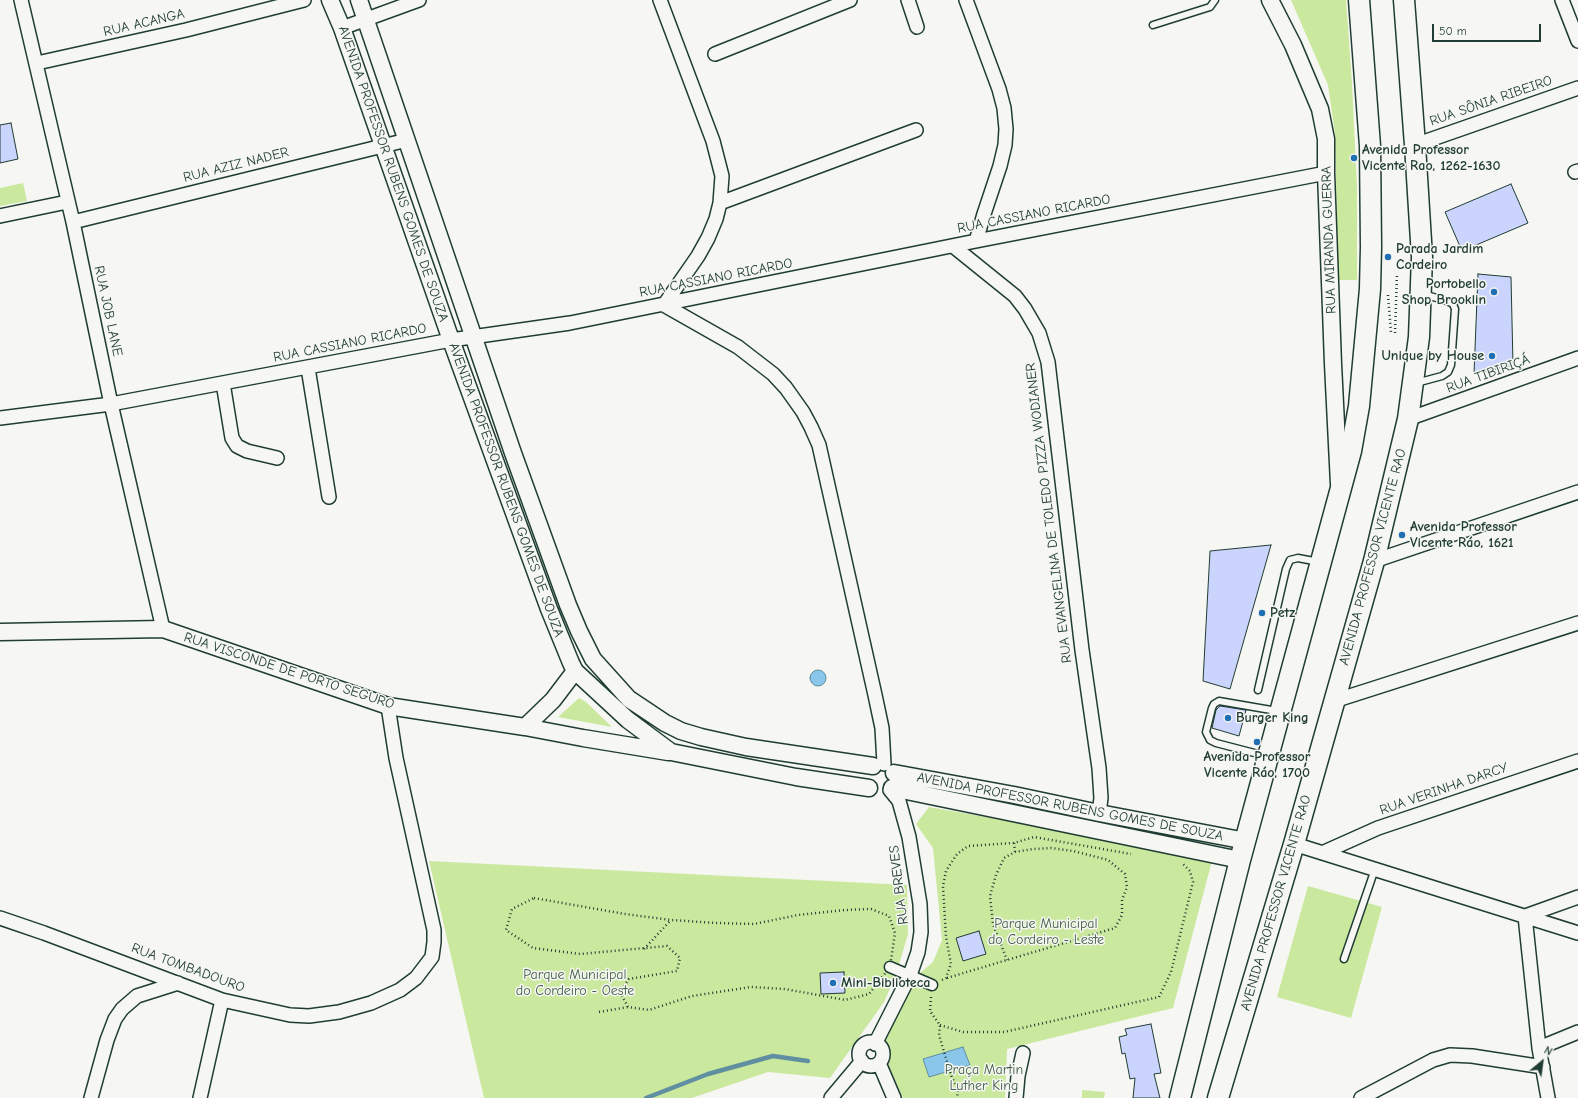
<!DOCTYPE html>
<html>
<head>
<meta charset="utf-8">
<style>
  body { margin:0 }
  #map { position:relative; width:1578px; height:1098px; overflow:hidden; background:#f6f6f2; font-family:"Comic Neue",sans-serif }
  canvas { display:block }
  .north { position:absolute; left:1522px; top:1042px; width:40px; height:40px; -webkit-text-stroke:3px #f6f6f2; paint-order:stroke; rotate:29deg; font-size:11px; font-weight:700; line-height:16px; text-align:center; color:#1f3d34 }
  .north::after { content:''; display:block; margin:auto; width:14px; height:18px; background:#1f3d34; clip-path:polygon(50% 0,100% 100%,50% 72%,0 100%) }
  .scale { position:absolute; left:1432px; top:24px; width:109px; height:18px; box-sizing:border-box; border:2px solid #1f3d34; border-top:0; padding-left:5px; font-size:12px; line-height:14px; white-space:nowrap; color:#1f3d34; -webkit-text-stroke:3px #f6f6f2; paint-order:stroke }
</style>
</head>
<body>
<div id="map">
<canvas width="1578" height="1098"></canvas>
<div class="north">N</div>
<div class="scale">50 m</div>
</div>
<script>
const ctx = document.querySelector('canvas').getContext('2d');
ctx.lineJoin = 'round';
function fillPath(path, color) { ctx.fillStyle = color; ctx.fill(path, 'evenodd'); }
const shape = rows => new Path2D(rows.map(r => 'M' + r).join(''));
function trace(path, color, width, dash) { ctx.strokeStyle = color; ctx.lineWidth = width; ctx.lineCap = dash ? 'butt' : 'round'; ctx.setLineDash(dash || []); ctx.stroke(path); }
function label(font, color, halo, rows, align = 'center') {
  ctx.font = font + ' "Comic Neue",sans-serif'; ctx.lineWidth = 3; ctx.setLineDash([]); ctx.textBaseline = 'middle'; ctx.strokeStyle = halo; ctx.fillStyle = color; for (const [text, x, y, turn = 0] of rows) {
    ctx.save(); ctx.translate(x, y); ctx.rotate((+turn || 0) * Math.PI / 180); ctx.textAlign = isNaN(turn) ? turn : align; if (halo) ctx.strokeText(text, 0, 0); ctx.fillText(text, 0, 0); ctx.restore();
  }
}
fillPath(shape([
  [1291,0,1346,0,1352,83,1357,187,1357,280,1338,280,1335,133,1328,85],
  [23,183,27,201,0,206,0,188],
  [579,698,586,702,612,727,558,717],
  [929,807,1213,857,1173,1008,1007,1049,1005,1098,903,1098,888,1065,885,1041,920,973,933,962,942,940,933,848,916,824],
  [429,861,907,885,908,934,896,975,884,1002,830,1078,768,1072,692,1098,484,1098],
  [1308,886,1382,907,1351,1018,1277,997],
  [1082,1090,1105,1092,1104,1098,1082,1098]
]), '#cbe89f');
const water = shape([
  '810 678a8 8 0 1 1 16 0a8 8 0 1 1-16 0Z',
  [963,1047,970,1065,929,1077,923,1059,963,1047]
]);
fillPath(water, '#8ac6ea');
trace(water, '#5f8fa1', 1);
trace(shape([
  [646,1098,708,1074,773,1056,808,1061]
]), '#5f8fa1', 4.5);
const building = shape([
  [11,123,18,159,0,163,0,125,11,123],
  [1511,184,1528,223,1462,251,1445,212,1511,184],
  [1478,274,1511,277,1513,365,1474,374,1478,274],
  [1271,545,1230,689,1203,681,1210,551,1271,545],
  [1220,706,1246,710,1239,736,1212,728,1216,710,1220,706],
  [979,931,986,954,963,961,956,938,979,931],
  [844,972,845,993,821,994,820,973,844,972],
  [1151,1024,1161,1073,1154,1074,1160,1098,1133,1098,1135,1078,1130,1079,1125,1053,1122,1054,1119,1037,1127,1035,1125,1029,1151,1024]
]);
fillPath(building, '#cbd4fc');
trace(building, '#1f3d34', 1);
const service = shape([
  [1153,25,1210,7,1215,0],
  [1416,383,1442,376,1448,372,1451,365,1455,309,1453,304,1447,301,1423,294],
  [1258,690,1286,569,1290,560,1298,558,1319,562],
  [1266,756,1216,743,1210,740,1206,732,1212,708,1214,704,1219,701,1277,711],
  [1344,959,1375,869]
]);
const pedestrian = shape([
  [890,967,932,985]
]);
const minor = shape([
  [21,0,73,222,111,404,163,629],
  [660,0,713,141,722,176,720,203,716,219,708,238,698,256,664,305,738,347,773,374,786,388,803,412,811,427,819,445,875,695,882,728,884,764],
  [908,0,917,27],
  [966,0,999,89,1004,108,1006,129,1005,145,1000,166,984,214,976,241],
  [1562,0,1578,41],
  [342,28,419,0],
  [715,54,850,0],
  [37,63,186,30,304,0],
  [1415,145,1578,88],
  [1575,172,1578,171],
  [720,203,916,130],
  [0,216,67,202],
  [73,222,407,140],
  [953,246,1015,296,1025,309,1039,333,1048,362,1082,650,1099,768,1101,798,1099,813],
  [308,368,329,497],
  [223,383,232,438,237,446,247,451,277,458],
  [0,418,111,404,451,340,570,323,976,241,1326,173],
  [1408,419,1578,358],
  [1374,561,1578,492],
  [1334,701,1578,623],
  [1294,844,1578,933],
  [1322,853,1378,828,1578,761],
  [0,918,44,933,222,1000,290,1015,309,1016,339,1012,371,1003,400,990,416,978,432,957,434,942,434,930,396,758,388,706],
  '859 1054a12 12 0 1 1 24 0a12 12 0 1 1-24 0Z',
  [875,1044,910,975,918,952,921,932,920,904,909,837,899,801,890,790],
  [1539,1048,1578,1032],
  [879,1063,894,1098],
  [91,1098,107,1040,115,1019,122,1009,137,996,178,983],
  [200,1098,222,1000],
  [831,1098,862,1061],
  [1016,1098,1018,1076,1023,1053],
  [1361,1098,1433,1060,1450,1055,1472,1056,1543,1067],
  [1548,1098,1539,1048,1525,916,1578,897]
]);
const tertiary = shape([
  [330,0,342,28,451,340,549,609,571,663,575,671,628,720,671,752,796,777,869,788],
  [359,0,513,453,568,605,579,631,593,659,629,699,665,723,681,731,701,737,746,747,873,766],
  [1270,0,1293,45,1320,109,1326,139,1326,173,1333,364,1339,484],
  [0,632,163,629,388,706,525,727,583,738,668,752],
  [525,727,553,700,575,671],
  [894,773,1014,795,1099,813,1246,841],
  [892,788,1240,860]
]);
const primary = shape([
  [1180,1098,1240,860,1351,451,1359,406,1370,289,1371,247,1370,146,1359,0],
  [1218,1098,1294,844,1374,561,1408,419,1419,337,1422,257,1415,145,1404,0]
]);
trace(service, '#1f3d34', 9);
trace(pedestrian, '#1f3d34', 13);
trace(minor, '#1f3d34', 16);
trace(tertiary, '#1f3d34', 19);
trace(primary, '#1f3d34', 23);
trace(shape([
  [1388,295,1391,333],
  [1395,333,1397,274],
  [1014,843,1015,852],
  [534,898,625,914,671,920,717,923,754,924,798,915,845,910,871,909,889,916,895,933,890,967,869,994,845,1000,785,989,751,987,692,996,649,1010,628,1007,620,992,629,979,677,971,680,958,667,946,580,954,533,948,506,930,512,909,534,898],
  [644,949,671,920],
  [947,978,1007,960,1115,928,1122,915,1122,900,1127,887,1125,874,1108,860,1073,851,1051,848,1033,849,1015,852,1004,858,996,875,990,896,993,924,1007,960],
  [942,980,946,978,951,964,946,937,943,886,946,871,957,854,968,846,1014,843,1034,837,1131,854],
  [931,997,930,1011,940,1025,939,1035,951,1075,958,1091,957,1098],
  [599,1012,628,1007],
  [940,1025,963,1032,1004,1032,1159,997,1171,972,1193,882,1190,871,1183,864]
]), '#1f3d34', 2.5, [1, 3]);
trace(service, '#f6f6f2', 6);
trace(pedestrian, '#f6f6f2', 10);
trace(minor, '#f6f6f2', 13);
trace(tertiary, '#f6f6f2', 16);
trace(primary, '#f6f6f2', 20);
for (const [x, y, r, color] of [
  [1354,158,4,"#1f6fb2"],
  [1388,257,4,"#1f6fb2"],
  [1494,292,4,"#1f6fb2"],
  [1492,356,4,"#1f6fb2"],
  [1402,535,4,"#1f6fb2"],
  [1262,613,4,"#1f6fb2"],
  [1228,718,4,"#1f6fb2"],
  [1257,742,4,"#1f6fb2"],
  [833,983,4,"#1f6fb2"]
]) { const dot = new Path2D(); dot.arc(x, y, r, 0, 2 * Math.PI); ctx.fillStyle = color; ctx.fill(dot); trace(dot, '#f6f6f2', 1.5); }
label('14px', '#1f3d34', '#f6f6f2', [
  ["RUA ACANGA",144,23,-13],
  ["RUA SÔNIA RIBEIRO",1491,101,-19],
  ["RUA AZIZ NADER",236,165,-14],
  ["AVENIDA PROFESSOR RUBENS GOMES DE SOUZA",393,174,71],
  ["RUA CASSIANO RICARDO",1034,214,-11],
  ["RUA MIRANDA GUERRA",1329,240,-92],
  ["RUA CASSIANO RICARDO",716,278,-11],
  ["RUA JOB LANE",108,311,78],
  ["RUA CASSIANO RICARDO",350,343,-11],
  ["RUA TIBIRIÇÁ",1488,374,-20],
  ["AVENIDA PROFESSOR RUBENS GOMES DE SOUZA",506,490,70],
  ["RUA EVANGELINA DE TOLEDO PIZZA WODIANER",1049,513,-97],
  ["AVENIDA PROFESSOR VICENTE RAO",1373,557,-75],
  ["RUA VISCONDE DE PORTO SEGURO",289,671,18],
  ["RUA VERINHA DARCY",1444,789,-19],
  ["AVENIDA PROFESSOR RUBENS GOMES DE SOUZA",1070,807,11],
  ["RUA BREVES",899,885,-97],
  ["AVENIDA PROFESSOR VICENTE RAO",1276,903,-74],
  ["RUA TOMBADOURO",188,968,20]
]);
label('bold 14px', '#1f3d34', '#f6f6f2', [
  ["Avenida Professor",1362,150],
  ["Vicente Rao, 1262-1630",1362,166],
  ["Parada Jardim",1396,249],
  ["Cordeiro",1396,265],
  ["Portobello",1486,284,"right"],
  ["Shop Brooklin",1486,300,"right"],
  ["Unique by House",1484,356,"right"],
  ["Avenida Professor",1410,527],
  ["Vicente Ráo, 1621",1410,543],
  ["Petz",1270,613],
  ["Burger King",1236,718],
  ["Avenida Professor",1257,757,"center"],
  ["Vicente Ráo, 1700",1257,773,"center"],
  ["Mini-Biblioteca",841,983]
], 'left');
label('14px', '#415f49', '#f6f6f2', [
  ["Parque Municipal",1046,924],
  ["do Cordeiro - Leste",1046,940],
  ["Parque Municipal",575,975],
  ["do Cordeiro - Oeste",575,991],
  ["Praça Martin",984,1070],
  ["Luther King",984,1086]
]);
</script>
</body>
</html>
